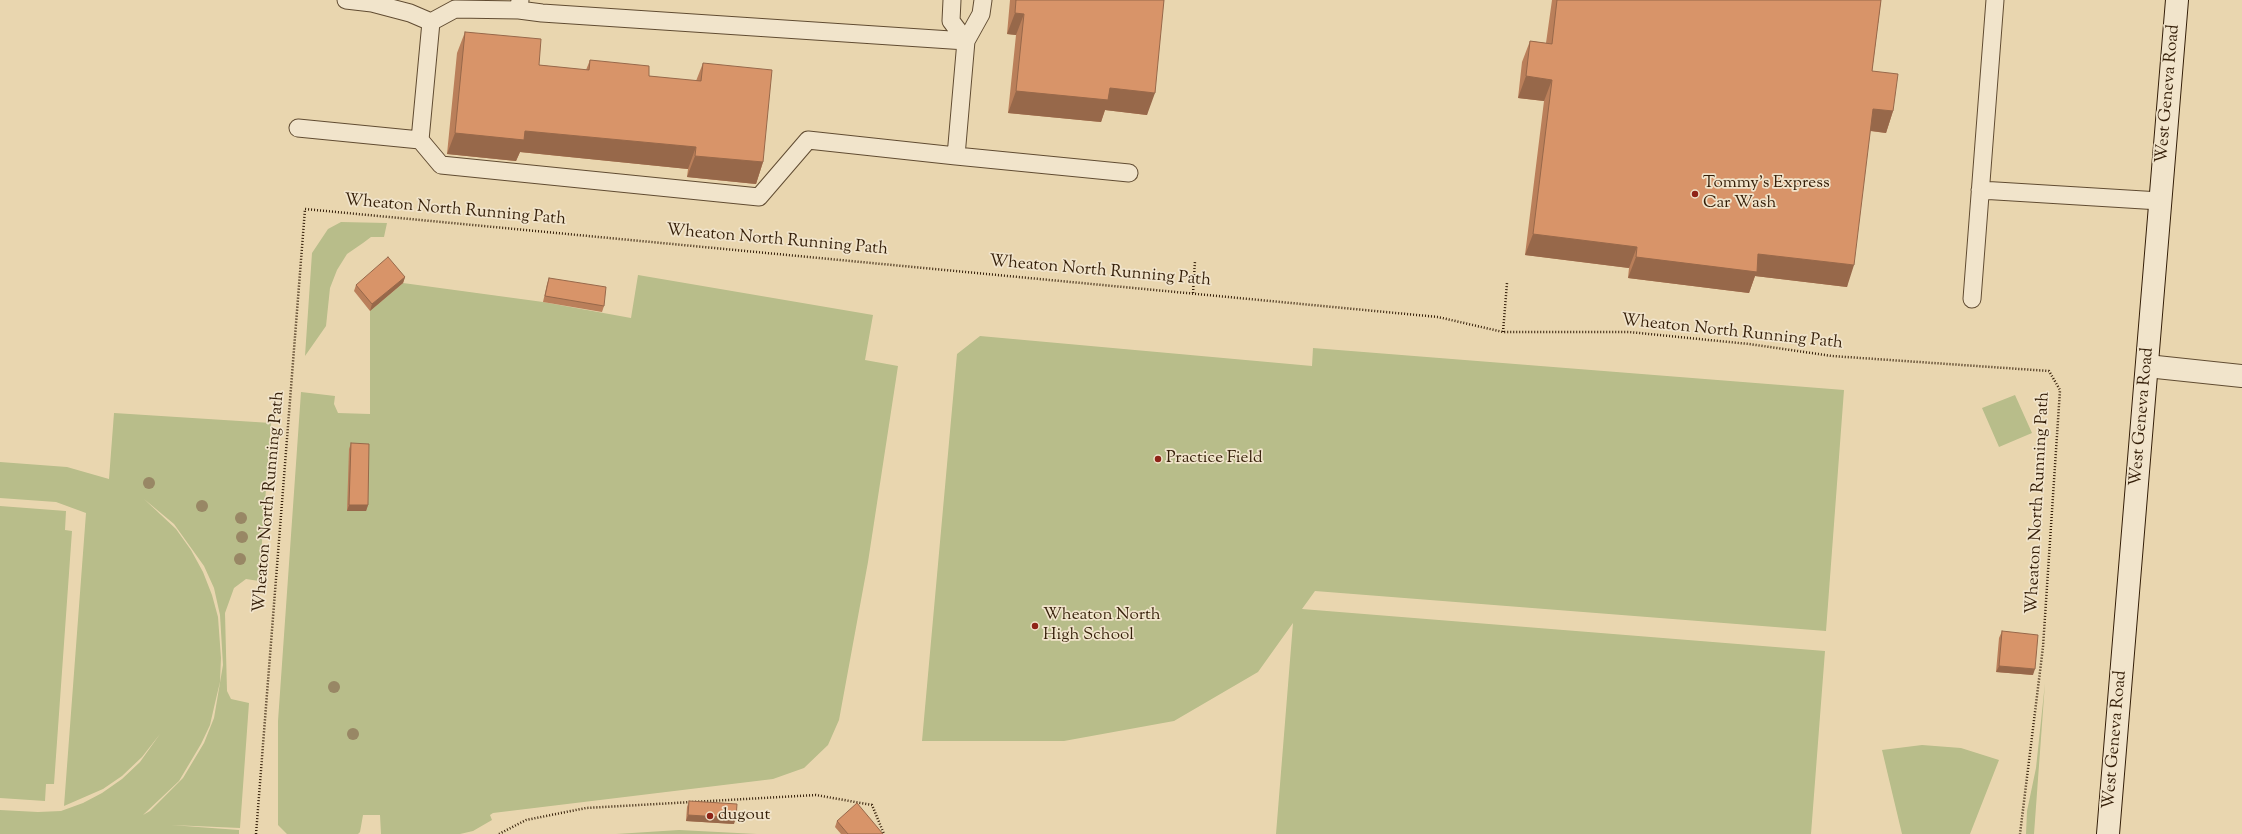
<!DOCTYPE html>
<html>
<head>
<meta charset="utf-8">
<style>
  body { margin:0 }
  canvas { display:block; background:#e9d6af }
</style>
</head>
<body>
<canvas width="2242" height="834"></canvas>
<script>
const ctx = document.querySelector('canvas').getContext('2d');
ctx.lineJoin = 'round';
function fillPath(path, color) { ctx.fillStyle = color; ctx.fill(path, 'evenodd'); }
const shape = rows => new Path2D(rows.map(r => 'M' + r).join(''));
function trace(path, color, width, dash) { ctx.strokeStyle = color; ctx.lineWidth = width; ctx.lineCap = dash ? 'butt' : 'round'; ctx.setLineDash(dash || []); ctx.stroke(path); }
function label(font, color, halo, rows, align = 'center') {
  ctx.font = font + ' "Sorts Mill Goudy",serif'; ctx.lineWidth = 3.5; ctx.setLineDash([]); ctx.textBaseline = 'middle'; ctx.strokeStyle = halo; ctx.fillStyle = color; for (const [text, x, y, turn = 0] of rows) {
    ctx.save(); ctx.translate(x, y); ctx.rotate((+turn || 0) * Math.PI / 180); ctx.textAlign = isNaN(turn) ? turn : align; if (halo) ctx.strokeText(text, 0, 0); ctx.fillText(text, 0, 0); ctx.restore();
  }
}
fillPath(shape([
  [341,222,387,223,384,237,371,237,363,243,347,254,337,270,330,288,326,326,305,356,312,253,328,229],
  [638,275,873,315,865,360,898,366,868,562,839,720,828,745,804,768,773,779,493,813,490,815,492,820,473,831,460,834,381,834,380,815,363,815,360,832,358,834,287,834,278,825,278,721,301,392,335,396,334,404,338,413,370,414,370,311,403,283,543,302,631,318],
  [980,336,1312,366,1313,348,1844,390,1826,631,1315,591,1302,609,1825,651,1811,834,1276,834,1293,623,1258,672,1174,721,1064,741,922,741,957,354],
  [2015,395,2032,433,1999,447,1982,408],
  [114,413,271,423,259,581,246,579,234,588,225,613,227,691,231,699,249,703,240,828,171,825,239,830,239,834,0,834,0,810,38,812,61,811,83,803,102,793,122,779,140,762,160,734,142,757,122,776,103,789,64,806,86,513,56,502,0,498,0,462,67,467,109,479],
  [144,499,174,524,204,566,214,588,220,615,223,665,214,718,204,743,183,778,150,811,143,815,179,781,201,744,210,725,215,703,220,682,221,658,218,617,212,595,203,572,191,550,176,529],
  [0,506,66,511,65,530,72,531,54,784,46,784,45,801,0,798],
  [2045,683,2034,834,2026,834,2027,811,2036,768],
  [1922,745,1961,748,1999,760,1970,834,1902,834,1882,750],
  [679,830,757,834,616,834]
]), '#b8bd8a');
const lane = shape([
  [346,0,372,3,410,13,431,22],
  [520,0,519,10,542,13,966,41,956,156,1129,173],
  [952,0,951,21,966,41,981,14,983,0],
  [298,128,420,140,431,22,455,9,519,10],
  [420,140,441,165,759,197,808,140,956,156],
  [1980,190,2160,201],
  [1972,299,1995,0]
]);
const street = shape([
  [2147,366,2242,376]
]);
const secondary = shape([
  [2108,834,2177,0]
]);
trace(lane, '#614c32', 19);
trace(street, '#614c32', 24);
trace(secondary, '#341e08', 24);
trace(shape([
  [1193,293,1195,261],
  [1503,332,1507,283],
  [256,834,305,209,1438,317,1503,332,1629,332,1749,344,1832,356,2049,371,2060,390,2043,647,2020,834],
  [499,834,526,820,586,808,816,795,872,805,884,834]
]), '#341e08', 2.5, [1, 2]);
trace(lane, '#f1e4cb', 17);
trace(street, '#f1e4cb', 22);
trace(secondary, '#f1e4cb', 22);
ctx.fillStyle = '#988765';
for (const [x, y] of [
  [149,483],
  [202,506],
  [241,518],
  [242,537],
  [240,559],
  [334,687],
  [353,734]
]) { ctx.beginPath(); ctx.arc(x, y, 6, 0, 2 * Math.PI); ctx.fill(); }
fillPath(shape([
  [1010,0,1164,0,1147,115,1105,110,1101,122,1008,113,1016,35,1007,34],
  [1552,0,1881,0,1872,71,1893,111,1886,133,1870,131,1847,287,1755,276,1749,293,1628,278,1629,268,1525,255,1544,101,1518,98,1522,62,1530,41,1546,43],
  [465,32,539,65,586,70,590,60,649,76,696,81,703,63,763,162,756,184,687,177,688,169,520,152,516,161,447,154,457,53],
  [405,277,403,283,370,311,354,291,356,285],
  [549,278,604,306,602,312,543,302,547,284],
  [351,443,368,505,366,511,347,511,349,449],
  [2002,631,2033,675,1996,672,1999,638],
  [689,801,734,824,686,821,687,807],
  [837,821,883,834,841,834,835,827]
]), '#ba7f5a');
fillPath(shape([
  [1015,13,1024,14,1016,35,1007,34],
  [1526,76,1552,80,1544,101,1518,98],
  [1110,88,1155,93,1147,115,1105,110,1101,122,1008,113,1016,91],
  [1873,109,1893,111,1886,133,1865,130],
  [525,131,696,147,688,169,520,152,516,161,447,154,455,133],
  [695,156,763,162,756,184,687,177],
  [1533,234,1637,247,1629,268,1525,255],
  [1758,254,1854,265,1847,287,1755,276,1749,293,1628,278,1636,257],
  [405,277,403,283,370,311,372,304],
  [349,505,368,505,366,511,347,511],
  [1999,666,2035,669,2033,675,1996,672],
  [688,815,736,818,734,824,686,821]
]), '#97684a');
const building = shape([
  [1016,0,1164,0,1155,93,1110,88,1108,100,1016,91,1024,14,1015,13,1016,0],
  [1557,0,1881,0,1872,71,1898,74,1893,111,1873,109,1854,265,1758,254,1757,272,1636,257,1637,247,1533,234,1552,80,1526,76,1530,41,1552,44,1557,0],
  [465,32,541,39,539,65,589,70,590,60,649,66,649,76,701,81,703,63,772,70,763,162,695,156,696,147,525,131,524,140,455,133,465,32],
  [388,257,405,277,372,304,356,285,388,257],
  [549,278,606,287,604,306,545,296,549,278],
  [351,443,369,444,368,505,349,505,351,443],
  [2002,631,2038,635,2035,669,1999,666,2002,631],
  [689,801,737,804,736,818,688,815,689,801],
  [857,803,883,834,848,834,837,821,857,803]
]);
fillPath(building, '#d89469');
trace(building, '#97684a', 1);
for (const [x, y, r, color] of [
  [1695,194,4,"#8f2418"],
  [1158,459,4,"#8f2418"],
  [1035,626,4,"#8f2418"],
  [710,816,4,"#8f2418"]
]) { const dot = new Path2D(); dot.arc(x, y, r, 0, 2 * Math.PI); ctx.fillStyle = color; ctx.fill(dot); trace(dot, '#f1e4cb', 1.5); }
label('17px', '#341e08', '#f1e4cb', [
  ["West Geneva Road",2169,94,-85],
  ["Wheaton North Running Path",455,211,5],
  ["Wheaton North Running Path",777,241,5],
  ["Wheaton North Running Path",1100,272,5],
  ["Wheaton North Running Path",1732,333,6],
  ["West Geneva Road",2143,417,-85],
  ["Wheaton North Running Path",270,502,-85],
  ["Wheaton North Running Path",2039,503,-87],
  ["West Geneva Road",2116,740,-85]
]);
label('17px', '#341e08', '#f1e4cb', [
  ["Tommy’s Express",1703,184],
  ["Car Wash",1703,204],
  ["Practice Field",1166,459],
  ["Wheaton North",1043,616],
  ["High School",1043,636],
  ["dugout",718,816]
], 'left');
</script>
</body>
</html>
